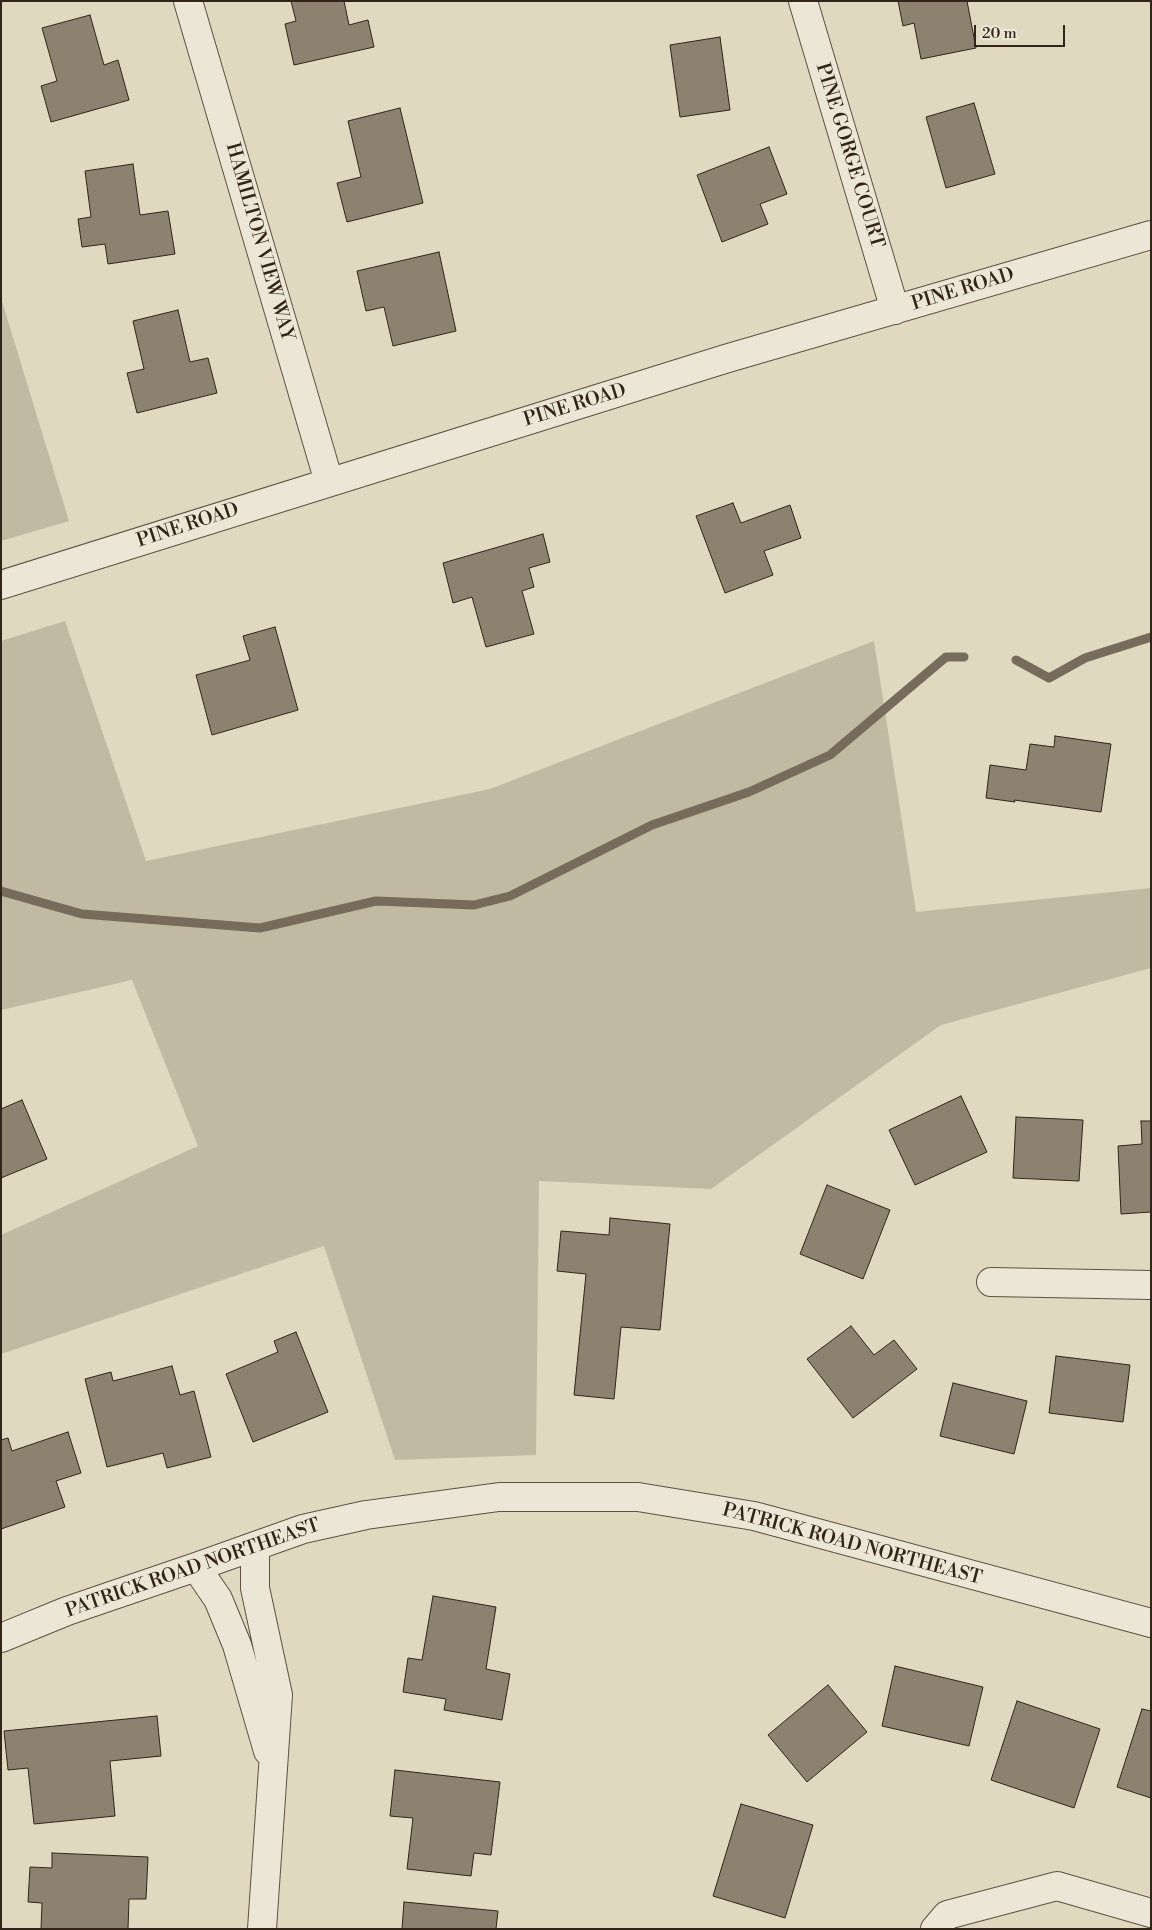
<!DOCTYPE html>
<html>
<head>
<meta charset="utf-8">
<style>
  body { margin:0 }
  #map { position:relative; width:1152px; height:1930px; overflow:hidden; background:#e0d8bf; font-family:"Libre Bodoni",serif }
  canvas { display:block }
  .frame { position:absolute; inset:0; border:2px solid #322419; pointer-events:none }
  .scale { position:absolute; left:974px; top:25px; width:91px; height:22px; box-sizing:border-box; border:2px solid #322419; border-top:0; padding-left:6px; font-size:15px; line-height:18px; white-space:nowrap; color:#322419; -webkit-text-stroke:4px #ebe6d5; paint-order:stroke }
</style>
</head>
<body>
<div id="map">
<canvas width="1152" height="1930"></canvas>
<div class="frame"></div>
<div class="scale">20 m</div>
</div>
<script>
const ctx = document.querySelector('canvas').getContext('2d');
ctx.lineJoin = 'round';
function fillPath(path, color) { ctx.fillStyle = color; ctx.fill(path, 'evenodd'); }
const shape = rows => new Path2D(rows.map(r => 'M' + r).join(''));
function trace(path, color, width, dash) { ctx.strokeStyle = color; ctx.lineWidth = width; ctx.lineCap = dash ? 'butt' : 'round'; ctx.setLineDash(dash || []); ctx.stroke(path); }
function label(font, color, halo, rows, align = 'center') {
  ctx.font = font + ' "Libre Bodoni",serif'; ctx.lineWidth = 4; ctx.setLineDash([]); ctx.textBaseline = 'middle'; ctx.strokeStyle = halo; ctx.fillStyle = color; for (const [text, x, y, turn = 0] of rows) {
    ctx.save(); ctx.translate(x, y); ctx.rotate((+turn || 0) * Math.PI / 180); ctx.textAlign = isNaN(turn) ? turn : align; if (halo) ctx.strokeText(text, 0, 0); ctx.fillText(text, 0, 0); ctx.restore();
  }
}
fillPath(shape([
  [1,298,69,521,1,541],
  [65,621,146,861,490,789,874,641,916,912,1151,888,1151,968,941,1025,711,1189,539,1181,536,1455,395,1460,324,1246,1,1354,1,1235,198,1146,132,980,1,1010,1,641]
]), '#c2b9a3');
trace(shape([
  [1016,660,1049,678,1085,658,1151,637],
  [1,891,82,914,260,928,376,901,474,905,510,896,652,825,749,792,830,755,946,657,964,657]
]), '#776b5b', 9);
const building = shape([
  [291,1,344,1,349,25,368,20,374,47,294,65,285,24,296,21,291,1],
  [898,1,967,1,976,48,921,59,914,23,903,26,898,1],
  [90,15,104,65,118,60,129,100,51,122,41,86,57,81,42,28,90,15],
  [720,37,730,110,680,117,670,45,720,37],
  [974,103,995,174,946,188,926,117,974,103],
  [400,108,423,203,347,222,337,183,361,177,348,121,400,108],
  [769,147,787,194,760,204,768,224,722,242,697,175,769,147],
  [133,164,140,215,168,211,175,254,108,264,105,244,82,247,78,219,91,217,85,171,133,164],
  [439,252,456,331,393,346,384,307,366,311,357,271,439,252],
  [178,310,190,362,208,358,217,393,137,413,127,373,144,369,133,321,178,310],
  [733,503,741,523,790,505,801,538,764,551,773,575,725,593,696,516,733,503],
  [543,534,550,562,529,568,534,587,522,591,534,634,486,647,472,597,453,603,443,563,543,534],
  [275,627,298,710,212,735,196,675,250,660,243,636,275,627],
  [1055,736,1111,744,1101,812,1014,800,1015,802,986,798,990,765,1026,770,1030,744,1054,747,1055,736],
  [961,1096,987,1152,915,1185,889,1130,961,1096],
  [22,1100,47,1159,1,1178,1,1109,22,1100],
  [1016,1117,1083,1120,1079,1181,1013,1178,1016,1117],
  [1141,1121,1151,1121,1151,1212,1121,1214,1118,1146,1142,1144,1141,1121],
  [827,1185,890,1210,863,1279,800,1254,827,1185],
  [610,1218,670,1224,660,1330,621,1327,614,1399,574,1395,586,1274,557,1271,561,1231,609,1235,610,1218],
  [851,1326,874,1355,894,1340,917,1369,853,1418,807,1359,851,1326],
  [296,1332,328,1412,253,1442,226,1374,278,1352,274,1341,296,1332],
  [1056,1356,1130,1365,1123,1422,1049,1413,1056,1356],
  [172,1366,180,1395,194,1391,211,1457,167,1468,163,1453,107,1467,85,1379,111,1372,113,1381,172,1366],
  [953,1383,1027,1401,1014,1454,940,1436,953,1383],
  [68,1432,81,1473,56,1481,65,1507,1,1529,1,1440,8,1438,12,1451,68,1432],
  [433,1596,496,1607,486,1669,510,1674,502,1720,444,1710,446,1699,403,1692,408,1658,422,1660,433,1596],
  [895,1666,983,1687,969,1746,882,1726,895,1666],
  [828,1685,867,1732,807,1782,768,1735,828,1685],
  [1017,1701,1100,1729,1074,1808,991,1780,1017,1701],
  [1142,1709,1151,1711,1151,1798,1117,1787,1142,1709],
  [157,1716,161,1756,110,1761,115,1816,34,1824,28,1768,8,1770,4,1731,157,1716],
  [395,1770,500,1782,491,1855,474,1853,471,1876,407,1869,413,1818,390,1816,395,1770],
  [741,1804,813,1825,785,1918,713,1896,741,1804],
  [52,1853,148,1857,146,1899,129,1899,128,1929,41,1929,42,1903,28,1902,30,1867,52,1868,52,1853],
  [404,1902,498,1911,496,1929,402,1929,404,1902]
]);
fillPath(building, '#8c826f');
trace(building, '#322419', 1);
const minor = shape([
  [188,1,329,482],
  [803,1,895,310],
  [1,585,725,359,1151,235],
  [991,1282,1151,1285],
  [255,1547,255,1588,278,1695,262,1929],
  [196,1567,218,1599,237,1645,268,1751],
  [1,1638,67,1611,196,1567,303,1529,366,1515,499,1497,638,1497,754,1516,1151,1623],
  [935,1929,947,1915,1057,1886,1151,1913]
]);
trace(minor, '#5e5142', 30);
trace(minor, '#ebe6d5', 28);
label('19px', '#322419', '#ebe6d5', [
  ["PINE GORGE COURT",849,156,73],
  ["HAMILTON VIEW WAY",259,242,74],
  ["PINE ROAD",963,290,-17],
  ["PINE ROAD",575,406,-17],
  ["PINE ROAD",188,526,-18],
  ["PATRICK ROAD NORTHEAST",852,1545,15],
  ["PATRICK ROAD NORTHEAST",193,1569,-19]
]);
</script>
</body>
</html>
